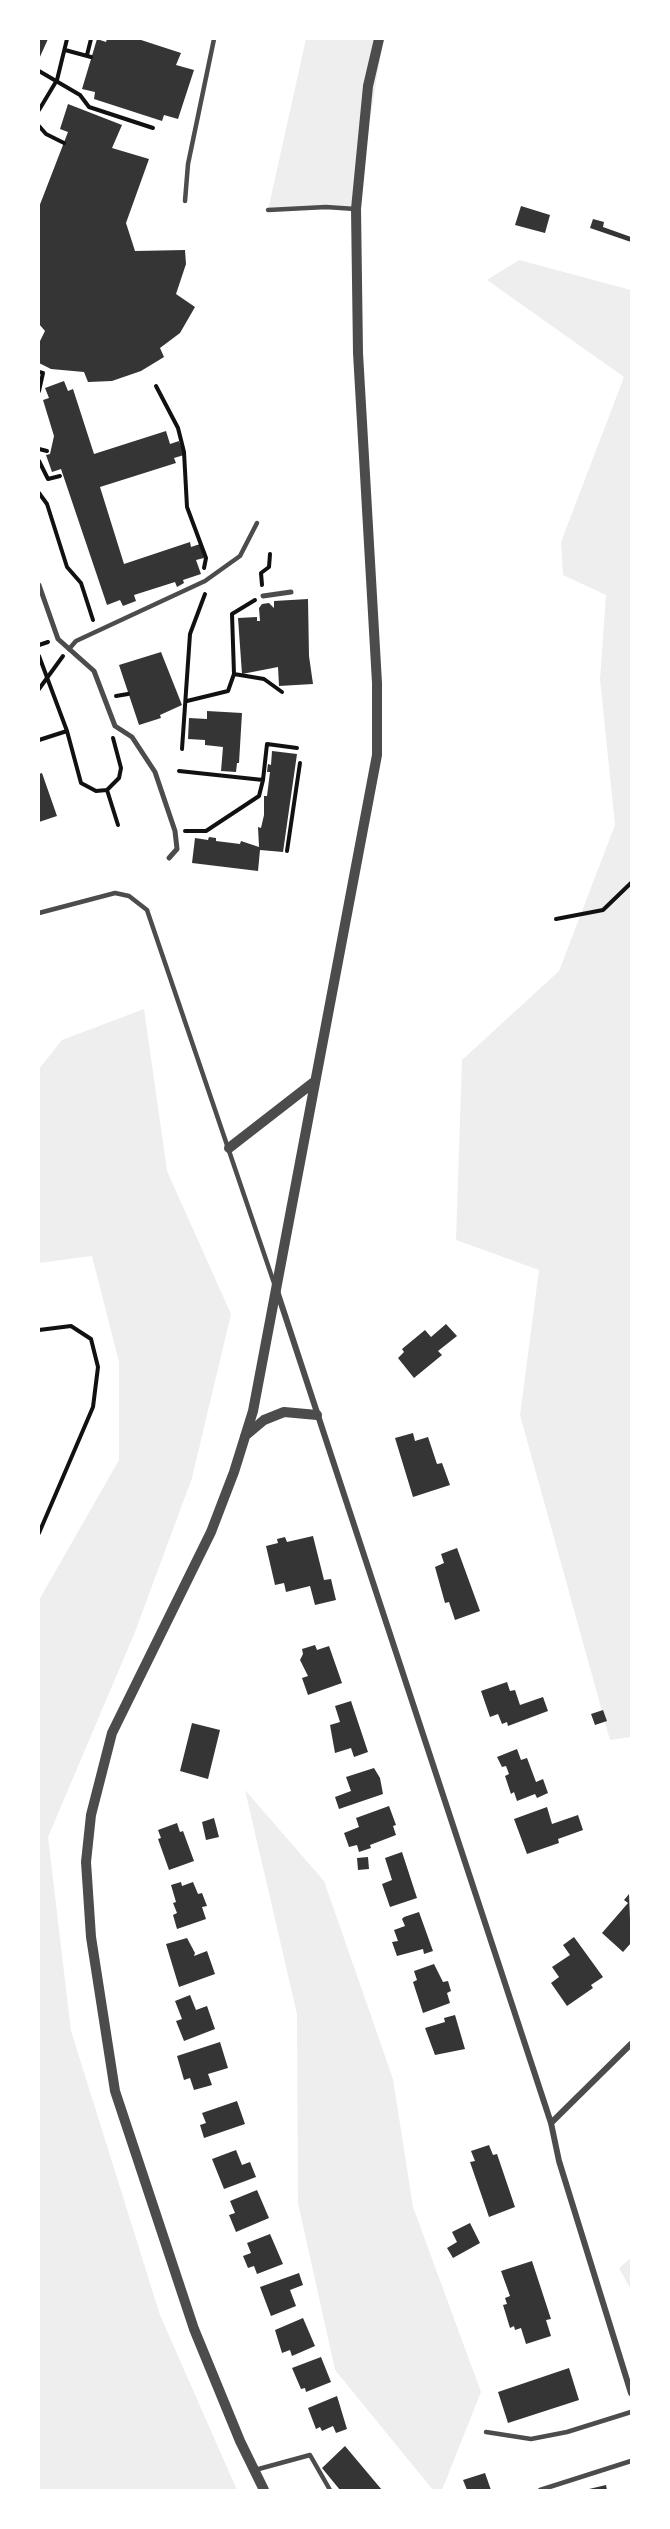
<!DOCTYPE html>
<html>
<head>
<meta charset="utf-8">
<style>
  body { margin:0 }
  #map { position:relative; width:670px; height:2529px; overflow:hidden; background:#fff; font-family:"Alegreya Sans",sans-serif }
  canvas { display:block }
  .frame { position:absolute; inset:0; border:40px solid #fff; pointer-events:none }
</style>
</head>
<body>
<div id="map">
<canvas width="670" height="2529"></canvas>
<div class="frame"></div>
</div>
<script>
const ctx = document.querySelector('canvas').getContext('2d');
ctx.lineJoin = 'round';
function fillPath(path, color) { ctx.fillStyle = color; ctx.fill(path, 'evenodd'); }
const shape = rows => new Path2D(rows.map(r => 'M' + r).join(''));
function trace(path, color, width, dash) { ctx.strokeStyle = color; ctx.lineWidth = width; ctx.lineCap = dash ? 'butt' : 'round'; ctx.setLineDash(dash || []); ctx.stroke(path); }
fillPath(shape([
  [306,39,383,39,356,209,268,210],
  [519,260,631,290,631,1737,610,1740,520,1415,539,1270,456,1240,462,1060,559,971,615,825,600,679,606,595,563,575,561,542,624,377,487,280],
  [144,1009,167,1171,231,1314,192,1478,135,1632,48,1837,71,2031,160,2315,237,2490,39,2490,39,1600,119,1460,119,1362,92,1256,39,1263,39,1069,62,1040],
  [245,1790,324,1881,393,2079,413,2207,481,2392,442,2490,433,2490,335,2370,298,2203,297,2014],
  [631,2258,631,2290,619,2268]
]), '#eee');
fillPath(shape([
  [39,39,48,39,39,59],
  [97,39,106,42,107,39,138,39,181,53,176,65,194,70,178,119,164,115,162,121,94,99,95,92,82,89],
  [68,104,122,125,112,148,149,159,126,223,135,251,185,250,186,264,176,294,195,307,180,333,160,348,164,357,141,371,112,381,88,382,84,372,51,369,39,363,39,343,45,331,39,324,39,207,68,132,60,129],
  [521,206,550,215,545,233,515,225],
  [593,219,604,222,603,227,631,237,631,242,590,228],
  [64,381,68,391,73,389,94,454,166,431,170,444,179,441,184,455,174,458,176,463,100,487,124,564,190,542,191,547,200,544,204,558,196,560,201,574,183,580,184,583,177,587,175,582,134,595,136,601,123,606,120,600,107,605,61,469,52,472,46,455,50,454,54,436,43,400,49,398,45,388],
  [308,599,309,656,313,684,279,686,278,667,242,674,238,618,257,617,257,621,260,621,259,608,262,604,269,603,274,608,274,601],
  [161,652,182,705,160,715,161,718,139,725,119,665],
  [207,711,242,713,239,763,237,763,236,772,221,771,223,747,205,745,205,740,188,739,189,718,207,719],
  [272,751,297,754,283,852,260,850,258,871,192,863,195,838,208,840,209,837,216,838,216,841,240,844,241,841,259,847,258,827,261,828,264,815,264,796,267,796,270,772,267,772,268,764,271,765],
  [42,773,57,816,39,822,39,774],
  [446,1324,457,1336,438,1351,442,1355,414,1378,398,1358,404,1352,402,1349,425,1330,431,1337],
  [413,1433,415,1441,428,1437,437,1464,442,1463,450,1485,413,1497,395,1438],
  [313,1536,324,1580,331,1579,336,1600,315,1605,310,1586,286,1592,284,1583,275,1585,266,1546,278,1543,277,1539,285,1537,287,1542],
  [457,1548,480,1611,455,1620,449,1602,445,1603,435,1567,444,1563,441,1554],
  [315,1645,317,1650,329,1646,342,1683,308,1695,302,1678,308,1676,300,1660,303,1654,302,1649],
  [507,1682,510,1691,515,1690,520,1705,543,1697,548,1711,508,1726,507,1722,502,1724,498,1714,490,1717,481,1691],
  [351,1701,368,1752,354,1757,351,1748,335,1753,330,1725,340,1722,335,1706],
  [603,1710,607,1721,595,1725,591,1714],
  [192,1723,220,1730,208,1779,180,1771],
  [517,1749,521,1760,527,1758,536,1782,543,1779,548,1793,537,1798,535,1794,517,1801,514,1792,511,1794,505,1776,509,1774,506,1766,502,1767,497,1757],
  [374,1768,380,1778,383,1794,339,1809,335,1797,351,1791,346,1777],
  [389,1806,396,1825,393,1826,396,1835,370,1845,371,1848,359,1852,357,1845,349,1847,344,1833,359,1827,356,1818],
  [547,1807,552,1824,578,1815,583,1830,558,1839,559,1843,527,1854,514,1819],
  [214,1818,219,1837,206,1840,202,1822],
  [177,1823,180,1832,183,1831,194,1861,169,1870,158,1839,161,1838,158,1830],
  [402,1852,417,1898,390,1907,382,1884,392,1880,385,1858],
  [368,1857,369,1869,358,1870,357,1858],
  [181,1882,182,1886,193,1882,198,1894,202,1893,207,1906,202,1907,206,1919,177,1929,173,1915,177,1913,173,1903,176,1902,171,1885],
  [629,1894,631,1943,623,1952,602,1933,628,1903,624,1900],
  [419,1912,433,1951,424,1954,423,1949,397,1956,392,1942,398,1941,394,1930,405,1926,402,1919,404,1917],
  [574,1937,603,1977,591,1985,593,1988,567,2006,551,1983,559,1977,552,1967,570,1955,563,1945],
  [187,1938,195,1953,194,1956,207,1951,215,1974,179,1987,166,1944],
  [434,1964,443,1982,448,1981,451,1991,447,1993,450,2003,423,2013,413,1982,417,1980,414,1971],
  [190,1995,196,2010,207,2006,215,2029,184,2041,176,2021,182,2019,175,2001],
  [455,2015,465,2049,435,2055,425,2028,445,2022,444,2018],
  [220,2042,228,2068,208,2074,212,2085,194,2090,190,2078,184,2080,177,2056],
  [237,2101,245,2124,204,2138,200,2125,206,2123,202,2113],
  [489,2145,493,2155,497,2154,515,2207,489,2217,470,2162,475,2161,471,2151],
  [236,2150,242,2165,250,2162,256,2177,224,2189,212,2159],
  [257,2190,269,2218,236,2232,229,2215,235,2213,230,2201],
  [470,2223,480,2243,453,2258,447,2248,457,2242,452,2232],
  [270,2234,283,2264,257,2274,254,2266,248,2268,243,2256,251,2253,247,2243],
  [532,2261,551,2319,546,2320,551,2336,526,2344,521,2328,515,2330,514,2326,510,2328,503,2305,507,2304,505,2298,510,2296,501,2271],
  [299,2273,303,2285,290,2290,296,2306,271,2316,260,2287],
  [303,2318,315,2346,292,2356,290,2350,282,2353,275,2330],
  [321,2357,331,2382,306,2392,305,2388,301,2389,292,2368],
  [569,2368,579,2400,508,2423,498,2392],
  [337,2396,347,2429,336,2433,333,2426,322,2431,320,2427,316,2429,308,2408],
  [345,2446,382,2490,340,2490,322,2468],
  [485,2473,491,2490,467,2490,463,2480],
  [606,2485,607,2490,589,2490,589,2489]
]), '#353535');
trace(shape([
  [65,50,91,57],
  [87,55,91,39],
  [39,71,80,95,89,107,153,128],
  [39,110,57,80,67,39],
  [39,126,46,134,64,143],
  [39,372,43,373,39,391],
  [156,386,178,428,184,452,187,507,206,558,204,568],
  [39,449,47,451],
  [39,461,48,479,60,476],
  [39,493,47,504,67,567,81,583,93,620],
  [262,585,261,573,269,567,270,554],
  [255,600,232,614,234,674,264,679,282,692],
  [39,645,48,642],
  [39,656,67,731,81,783,96,791,107,790,119,778,121,768,113,738],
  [39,689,63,656],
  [116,696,128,694],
  [187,701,228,691,234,674],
  [39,740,67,731],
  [182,749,190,634,205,594],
  [179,771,263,780,267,744,297,748],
  [107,790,118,825],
  [185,831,206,831,259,796,263,780],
  [287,851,300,763],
  [556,919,603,910,631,883],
  [39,1330,71,1326,91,1339,98,1367,93,1407,39,1533]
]), '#111', 4);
trace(shape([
  [185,201,188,164,214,39],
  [268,210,326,207,355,209],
  [69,649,76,641,205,581,240,556,257,523],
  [39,913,115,893,129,896,147,910,274,1283],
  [486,2432,531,2439,567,2432,631,2412],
  [255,2470,310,2455,330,2490],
  [540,2490,631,2461]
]), '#4c4c4c', 4.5);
trace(shape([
  [39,585,58,639,94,671,115,726,132,737,155,772,175,831,177,849,169,858],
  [263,596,291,592]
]), '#4c4c4c', 5);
trace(shape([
  [277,1291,551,2123,559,2161,631,2393],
  [551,2123,631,2044]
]), '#4c4c4c', 6);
trace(shape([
  [229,1148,314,1082],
  [245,1436,264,1420,284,1412,317,1415],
  [264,2490,240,2441,194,2329,115,2091,91,1937,86,1862,91,1815,112,1733,211,1532,234,1472,253,1411,377,755,377,683,358,353,356,209,368,86,379,39]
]), '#4c4c4c', 10);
</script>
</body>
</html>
